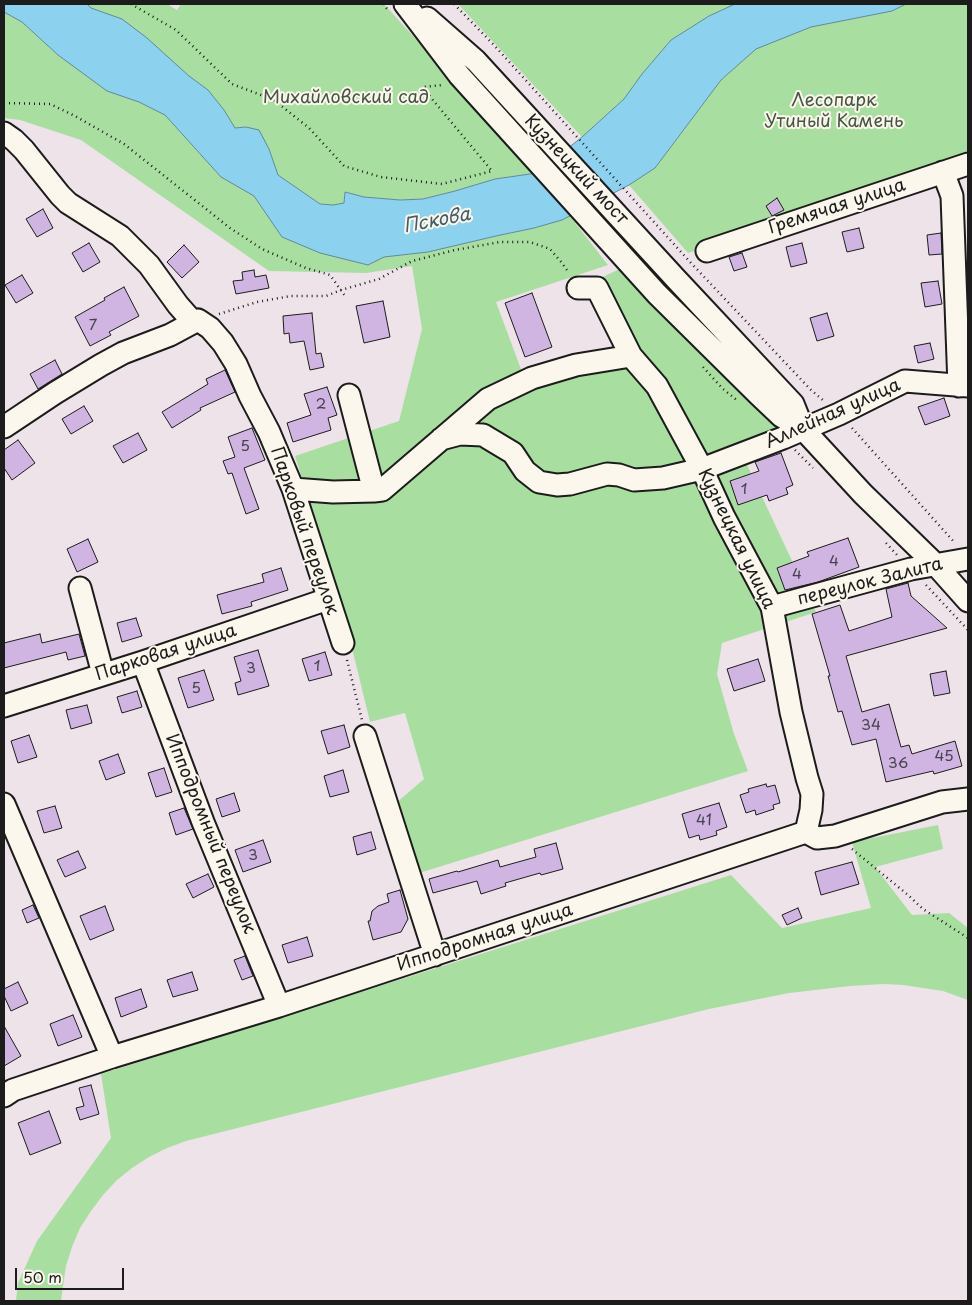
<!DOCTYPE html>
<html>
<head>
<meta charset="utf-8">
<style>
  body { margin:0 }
  #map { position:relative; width:972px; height:1305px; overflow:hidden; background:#eee3e9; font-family:"Playpen Sans",sans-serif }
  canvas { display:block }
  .frame { position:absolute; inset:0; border:5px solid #1c1c1c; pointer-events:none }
  .scale { position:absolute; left:15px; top:1268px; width:109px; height:22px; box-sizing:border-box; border:2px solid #1c1c1c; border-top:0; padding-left:6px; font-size:15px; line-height:18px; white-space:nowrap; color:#1c1c1c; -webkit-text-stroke:4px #fbf7ec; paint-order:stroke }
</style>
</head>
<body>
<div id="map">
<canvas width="972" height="1305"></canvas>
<div class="frame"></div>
<div class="scale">50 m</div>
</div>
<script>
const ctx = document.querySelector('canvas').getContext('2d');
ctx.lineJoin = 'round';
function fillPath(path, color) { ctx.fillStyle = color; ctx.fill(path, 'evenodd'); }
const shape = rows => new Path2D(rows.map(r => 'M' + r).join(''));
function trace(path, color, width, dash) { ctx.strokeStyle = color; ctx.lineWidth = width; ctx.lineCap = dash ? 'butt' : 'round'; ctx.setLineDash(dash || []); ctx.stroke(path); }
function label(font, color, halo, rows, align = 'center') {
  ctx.font = font + ' "Playpen Sans",sans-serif'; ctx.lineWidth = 4; ctx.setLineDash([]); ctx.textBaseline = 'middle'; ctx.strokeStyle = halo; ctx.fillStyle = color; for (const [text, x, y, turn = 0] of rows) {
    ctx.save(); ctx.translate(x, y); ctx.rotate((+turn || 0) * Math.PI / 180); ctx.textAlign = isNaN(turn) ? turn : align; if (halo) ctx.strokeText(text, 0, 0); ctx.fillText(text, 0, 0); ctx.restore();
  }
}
fillPath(shape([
  [87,4,167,4,177,10,181,4,384,4,537,173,495,179,455,191,423,199,400,200,364,197,345,192,344,203,333,205,320,204,278,175,269,149,246,127,235,128,224,110,208,90,189,76,122,19,91,8],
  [458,4,735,4,709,16,671,40,642,74,624,99,582,137],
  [906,4,962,4,968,5,968,158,688,253,629,185,655,168,721,80,756,48,811,27,892,11],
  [4,12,22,22,58,55,139,102,165,115,221,177,254,196,282,237,338,257,368,265,384,257,428,252,496,236,513,233,569,215,608,265,496,302,528,388,637,348,598,279,622,268,785,431,741,452,816,612,722,643,717,674,734,734,748,771,416,874,396,803,424,779,405,713,370,722,341,603,295,456,399,421,422,329,412,266,366,273,269,271,81,140,20,120,4,118],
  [938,825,943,849,875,867,912,915,949,913,968,928,968,1000,943,991,903,985,883,984,850,986,789,993,709,1009,186,1141,167,1148,149,1157,132,1168,117,1180,103,1195,91,1211,80,1228,72,1247,66,1266,63,1286,61,1301,16,1301,18,1283,37,1241,111,1138,101,1074,731,875,782,928,871,908,852,842]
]), '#a9dea1');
const water = shape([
  [4,4,87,4,91,8,122,19,147,38,189,76,208,90,224,110,235,128,246,127,259,130,269,149,278,175,320,204,333,205,344,203,345,192,364,197,400,200,423,199,455,191,495,179,537,173,582,137,624,99,642,74,671,40,709,16,735,4,906,4,892,11,811,27,756,49,721,80,655,168,629,185,562,220,534,228,496,236,428,252,384,257,368,265,320,253,282,237,254,196,221,177,165,115,139,102,107,91,58,55,22,22,4,12,4,4]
]);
fillPath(water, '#8cd1ee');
trace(water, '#5f899a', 1);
const building = shape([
  [777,198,784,210,772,216,766,206,777,198],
  [43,209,53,228,37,237,26,219,43,209],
  [859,228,864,248,847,252,842,232,859,228],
  [941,233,942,254,929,255,927,235,941,233],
  [89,243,100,262,83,272,72,253,89,243],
  [802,243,807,263,791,267,786,247,802,243],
  [184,245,199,262,182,278,167,262,184,245],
  [742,253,747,267,734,271,729,257,742,253],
  [254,270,255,277,266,275,269,288,236,294,233,281,243,280,242,272,254,270],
  [22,275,33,293,16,303,5,285,22,275],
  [938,281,942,304,925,307,921,283,938,281],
  [124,287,139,316,109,332,111,335,90,346,75,317,105,300,104,298,124,287],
  [532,293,552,347,525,357,505,303,532,293],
  [383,301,390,337,364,343,356,306,383,301],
  [312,313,316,354,321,353,324,367,310,370,304,341,290,343,289,333,284,334,283,316,312,313],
  [827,313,834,336,817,341,810,318,827,313],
  [930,343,934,359,918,363,914,346,930,343],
  [55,360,62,374,38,389,30,374,55,360],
  [225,370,235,392,200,408,201,410,172,428,162,412,208,384,206,379,225,370],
  [327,387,337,415,328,418,331,430,293,442,287,423,311,415,304,394,327,387],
  [944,398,950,416,925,425,918,407,944,398],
  [84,406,93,421,71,434,62,419,84,406],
  [252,428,265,460,244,468,259,509,246,514,232,473,228,474,223,461,235,457,228,437,252,428],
  [138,433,147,450,123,463,113,446,138,433],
  [18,440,35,463,12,480,4,468,4,450,18,440],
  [781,453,793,485,786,488,788,494,769,501,767,495,738,505,730,481,759,471,755,462,781,453],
  [848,538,859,567,818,582,785,590,777,568,809,556,807,552,848,538],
  [88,539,98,562,77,572,67,549,88,539],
  [281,568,288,590,251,602,252,606,222,614,217,595,264,582,262,574,281,568],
  [908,583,911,596,947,628,846,656,862,712,889,704,901,747,909,745,912,754,955,741,962,766,934,774,933,771,886,782,876,739,852,745,842,711,838,712,828,676,830,676,812,614,840,605,849,631,892,617,886,589,908,583],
  [136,618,142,636,122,642,117,623,136,618],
  [40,634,42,643,79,634,85,656,68,660,66,652,4,668,4,643,40,634],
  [258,650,269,686,238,695,235,683,241,681,234,657,258,650],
  [325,652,332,675,309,681,302,659,325,652],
  [758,659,765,681,734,691,727,669,758,659],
  [204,670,214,700,188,708,178,678,204,670],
  [946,671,950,693,934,696,930,674,946,671],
  [137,691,142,707,122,713,117,697,137,691],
  [87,705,92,723,71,729,66,710,87,705],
  [344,725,350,747,328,754,321,731,344,725],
  [29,735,37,757,18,763,11,741,29,735],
  [118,754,125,773,106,780,99,761,118,754],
  [164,768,172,792,156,797,148,773,164,768],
  [343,770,349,792,330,797,324,776,343,770],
  [766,784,767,787,775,785,780,803,773,805,774,809,756,815,755,810,746,813,740,795,749,792,748,789,766,784],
  [234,793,240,811,222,817,216,799,234,793],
  [719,803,727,827,716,831,717,835,700,840,699,835,689,838,682,814,719,803],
  [55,806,62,828,44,833,37,811,55,806],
  [184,808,193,829,176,835,169,813,184,808],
  [371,832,376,849,357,855,353,837,371,832],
  [263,840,271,862,243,872,235,850,263,840],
  [556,843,563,869,541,875,540,873,505,883,506,886,481,894,477,881,433,893,429,879,457,871,458,872,498,860,500,867,536,857,534,849,556,843],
  [78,851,86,868,65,877,57,860,78,851],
  [852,862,859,884,821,895,815,872,852,862],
  [208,874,214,887,193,898,186,884,208,874],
  [400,890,408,919,401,932,373,940,368,921,370,921,372,911,378,906,389,902,387,894,400,890],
  [33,905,39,918,27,923,22,910,33,905],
  [105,906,114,930,90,940,80,916,105,906],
  [798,908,802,918,787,925,782,915,798,908],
  [307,937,313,956,288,963,282,945,307,937],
  [245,956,253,976,242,980,234,960,245,956],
  [192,972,198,990,173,997,167,980,192,972],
  [18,982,28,1003,11,1011,4,996,4,989,18,982],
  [141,989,147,1007,121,1017,115,998,141,989],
  [73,1015,82,1037,58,1046,50,1024,73,1015],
  [4,1026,21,1056,4,1066,4,1026],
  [91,1085,99,1114,80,1120,76,1108,84,1106,79,1088,91,1085],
  [49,1111,61,1143,30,1155,18,1123,49,1111]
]);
fillPath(building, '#d0b5e2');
trace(building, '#1c1c1c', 1);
const minor = shape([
  [405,4,459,75,657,294,759,395,781,416,803,429,863,494,935,564,968,601],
  [427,18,476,61,676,279,793,404,803,429],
  [4,133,14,140,24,150,60,195,68,203,120,236,149,265,178,305,193,322],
  [943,172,952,196,959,386],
  [707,251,968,164],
  [578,288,597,288,631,356,657,386,702,469,724,517,772,607,791,712,807,778,812,794,811,810,806,832],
  [349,395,374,491],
  [4,427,55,393,101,365,123,353,170,335,198,320,210,328,223,343,236,364,250,396,269,432,293,489,343,643],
  [441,439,460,434,483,435,513,453,525,471,539,482,557,485,570,484,607,474,619,475,634,480,663,478,702,469,783,438,839,414,905,381,968,386],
  [293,489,333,492,374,491,382,490,488,399,532,378,576,365,631,356],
  [80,588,103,674],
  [772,607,911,569,968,559],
  [143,662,203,822,279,1006],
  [4,706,143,662,328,599],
  [365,736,435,955],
  [4,804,112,1057],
  [4,1096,13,1090,112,1057,279,1006,806,832,817,838,835,836,942,802,968,799]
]);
trace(minor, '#1c1c1c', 25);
trace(shape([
  [131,4,176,30,232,84,274,100,309,128,344,166,381,177,442,184,492,171,422,87,443,85],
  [383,4,388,10],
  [454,4,493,44,691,263,811,390,824,401],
  [4,103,50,104,75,116,124,144,230,228,262,249,306,268,330,275,345,296],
  [219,314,257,302,291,296,326,296,341,290,379,279,412,261,455,250,500,242,530,242,550,249,562,263,569,273],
  [703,367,723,389,738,401],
  [852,428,955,543],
  [795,450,813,468],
  [886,543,898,556],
  [926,585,968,630],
  [347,660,362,720],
  [852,849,908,895,923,909,968,938]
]), '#1c1c1c', 2.5, [1, 4]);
trace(minor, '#fbf7ec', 21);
label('15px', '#49424e', null, [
  ["7",93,326],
  ["2",321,405],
  ["5",245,447],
  ["1",744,490],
  ["4",834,562],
  ["4",797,575],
  ["1",317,667],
  ["3",251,669],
  ["5",196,689],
  ["34",871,726],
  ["45",944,757],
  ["36",898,764],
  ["41",704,821],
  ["3",253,856]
]);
label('18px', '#465644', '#fbf7ec', [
  ["Михайловский сад",346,98],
  ["Лесопарк",834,101],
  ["Утиный Камень",834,122]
]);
label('18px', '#1c1c1c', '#fbf7ec', [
  ["Кузнецкий мост",576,170,47],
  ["Гремячая улица",837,207,-18],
  ["Аллейная улица",833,414,-24],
  ["Парковый переулок",304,531,71],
  ["Кузнецкая улица",736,539,64],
  ["переулок Залита",870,582,-14],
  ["Парковая улица",166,653,-18],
  ["Ипподромный переулок",210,834,68],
  ["Ипподромная улица",485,938,-18]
]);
label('italic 19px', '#435b66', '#fbf7ec', [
  ["Пскова",437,221,-11]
]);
</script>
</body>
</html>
